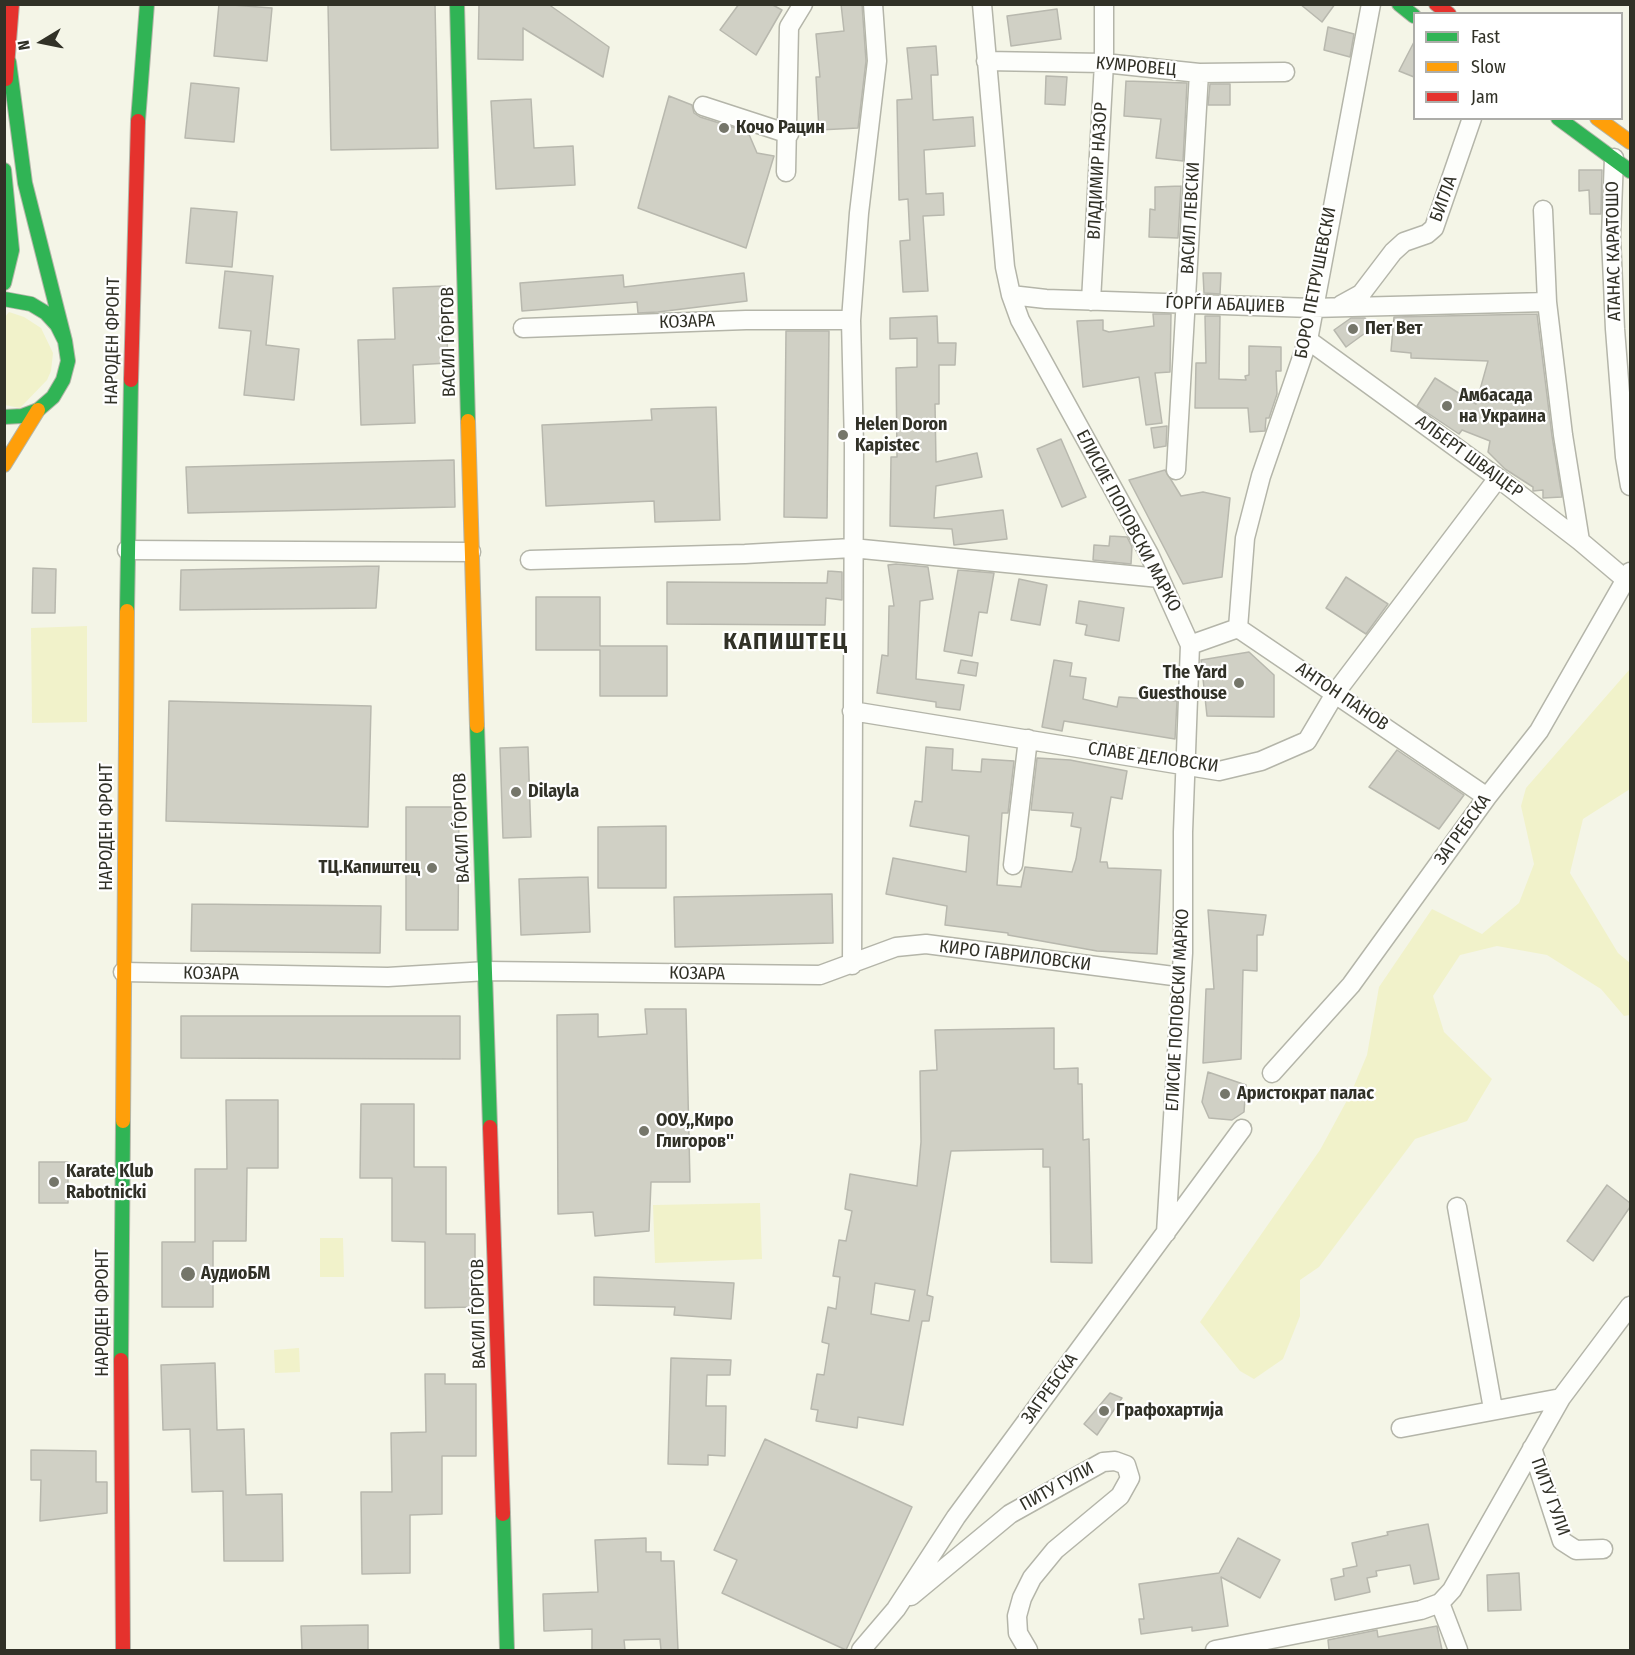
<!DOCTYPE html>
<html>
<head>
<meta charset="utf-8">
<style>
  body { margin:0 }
  #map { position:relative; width:1635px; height:1655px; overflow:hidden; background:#f4f5e7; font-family:"Fira Sans Condensed",sans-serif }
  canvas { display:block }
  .frame { position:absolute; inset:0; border:6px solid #313127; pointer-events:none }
  .legend { position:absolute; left:1413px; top:12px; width:210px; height:108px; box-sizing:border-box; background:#fff; border:2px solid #adada9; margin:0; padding:8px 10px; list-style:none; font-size:18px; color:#313127 }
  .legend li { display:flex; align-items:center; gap:12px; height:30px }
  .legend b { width:30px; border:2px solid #adada9 }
  .north { position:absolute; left:12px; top:12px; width:60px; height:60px; -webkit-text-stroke:4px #fff; paint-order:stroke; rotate:260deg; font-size:16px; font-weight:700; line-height:24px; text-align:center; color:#313127 }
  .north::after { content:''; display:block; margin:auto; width:21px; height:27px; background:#313127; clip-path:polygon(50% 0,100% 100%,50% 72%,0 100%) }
</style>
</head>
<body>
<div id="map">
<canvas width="1635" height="1655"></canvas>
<div class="frame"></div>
<ul class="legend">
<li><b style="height:8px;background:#30b455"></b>Fast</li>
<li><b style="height:8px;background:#ff9f0a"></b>Slow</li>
<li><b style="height:8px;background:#e5322d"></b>Jam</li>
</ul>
<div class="north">N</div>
</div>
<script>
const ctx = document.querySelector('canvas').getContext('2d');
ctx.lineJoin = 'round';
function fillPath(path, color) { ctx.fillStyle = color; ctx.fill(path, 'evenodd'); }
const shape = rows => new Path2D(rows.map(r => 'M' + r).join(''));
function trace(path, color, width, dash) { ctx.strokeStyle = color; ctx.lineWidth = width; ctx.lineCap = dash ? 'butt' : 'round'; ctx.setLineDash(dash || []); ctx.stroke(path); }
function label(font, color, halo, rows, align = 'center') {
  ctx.font = font + ' "Fira Sans Condensed",sans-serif'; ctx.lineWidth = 4.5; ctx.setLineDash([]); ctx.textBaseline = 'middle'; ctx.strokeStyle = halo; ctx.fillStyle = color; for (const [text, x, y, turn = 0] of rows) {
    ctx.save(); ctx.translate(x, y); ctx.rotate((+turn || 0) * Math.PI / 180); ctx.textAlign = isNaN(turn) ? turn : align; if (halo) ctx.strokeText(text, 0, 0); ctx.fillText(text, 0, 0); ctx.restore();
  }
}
fillPath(shape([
  [9,312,24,317,41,328,53,353,51,371,47,380,20,408,5,405,4,318],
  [87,626,87,722,32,723,31,628],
  [1630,669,1630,789,1583,819,1570,873,1618,953,1630,963,1630,1015,1624,1016,1601,989,1547,955,1497,946,1460,955,1433,996,1444,1032,1492,1079,1467,1121,1415,1139,1319,1267,1300,1280,1300,1316,1283,1359,1254,1379,1240,1371,1200,1322,1320,1150,1351,1093,1367,1055,1379,987,1432,909,1482,934,1519,903,1534,864,1521,806,1526,788],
  [760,1203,762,1259,655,1263,653,1205],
  [320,1238,343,1238,344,1277,320,1277],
  [299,1348,300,1372,275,1373,274,1350]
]), '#f1f2ca');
const building = shape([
  [219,4,272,8,267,61,214,56,219,4],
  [328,4,435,4,438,148,331,150,328,4],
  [479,4,548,4,609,47,603,77,523,28,523,60,478,59,479,4],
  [739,4,771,4,782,10,756,55,720,30,739,4],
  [841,4,862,4,866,61,858,128,819,130,816,77,820,77,816,34,844,31,841,4],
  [1300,4,1335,4,1322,22,1300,4],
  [1057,9,1061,39,1011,46,1007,16,1057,9],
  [1328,27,1354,34,1350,57,1324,50,1328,27],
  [1414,42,1414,77,1399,71,1414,42],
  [936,46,938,75,931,75,933,120,973,117,975,146,924,150,926,194,943,193,944,215,923,216,928,291,903,292,900,241,910,240,908,199,899,200,897,100,912,99,907,48,936,46],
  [1046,76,1067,77,1065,105,1045,104,1046,76],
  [1126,81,1187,83,1183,161,1156,158,1161,119,1124,116,1126,81],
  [191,83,239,88,234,142,185,138,191,83],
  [1210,84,1230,84,1230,105,1208,105,1210,84],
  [669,96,692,105,694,113,700,117,748,132,757,153,774,156,746,248,638,208,669,96],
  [531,99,534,148,573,146,575,185,496,189,491,101,531,99],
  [1579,170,1602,170,1601,214,1590,214,1589,190,1579,191,1579,170],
  [1181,186,1178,238,1149,237,1150,209,1155,210,1155,187,1181,186],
  [191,208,237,212,232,267,186,263,191,208],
  [225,271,273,276,266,345,299,349,294,400,244,395,251,331,219,328,225,271],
  [744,273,747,301,658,312,638,313,637,302,522,311,520,283,623,275,624,287,744,273],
  [1203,273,1221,273,1220,294,1204,293,1203,273],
  [445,286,448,363,413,365,415,423,361,425,358,340,395,339,393,288,445,286],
  [1153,314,1171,314,1170,372,1155,373,1162,423,1146,425,1139,377,1083,387,1077,321,1103,320,1103,330,1109,332,1154,326,1153,314],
  [1537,314,1552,436,1562,497,1543,498,1543,490,1533,491,1533,487,1505,469,1488,452,1490,441,1462,430,1459,434,1417,406,1435,378,1476,404,1488,361,1411,358,1411,353,1391,351,1394,317,1537,314],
  [937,316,938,343,956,343,955,365,939,365,939,404,935,404,936,462,977,453,982,477,936,486,934,518,1003,510,1007,539,954,545,952,529,890,526,891,457,897,457,896,368,917,367,917,338,890,339,890,318,937,316],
  [1205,316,1220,316,1219,379,1246,380,1245,376,1249,375,1249,346,1281,347,1281,371,1276,371,1277,394,1269,418,1266,418,1265,431,1250,432,1248,408,1195,408,1196,363,1206,363,1205,316],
  [1351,318,1365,318,1372,328,1346,347,1334,330,1351,318],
  [786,331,829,331,827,518,784,517,786,331],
  [716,407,720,520,655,522,654,501,546,506,542,425,652,420,651,409,716,407],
  [1167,426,1166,446,1154,448,1151,428,1167,426],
  [1061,439,1086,497,1062,507,1037,449,1061,439],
  [454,460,455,507,188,513,186,467,454,460],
  [1165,470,1181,496,1203,492,1230,498,1222,577,1183,584,1129,480,1165,470],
  [1110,536,1127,537,1132,547,1131,564,1093,560,1094,545,1109,546,1110,536],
  [896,564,928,567,933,599,920,601,916,679,964,685,960,710,936,707,936,702,877,693,882,655,888,656,889,606,894,606,888,565,896,564],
  [379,566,376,608,180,610,181,570,379,566],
  [33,568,56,569,55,613,32,613,33,568],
  [958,570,994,573,987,613,979,612,972,656,944,651,958,570],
  [828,571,842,572,842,600,826,598,825,625,667,624,667,582,827,583,828,571],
  [1346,577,1388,604,1366,634,1326,608,1346,577],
  [1019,579,1047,585,1040,625,1011,620,1019,579],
  [536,597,600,597,600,646,667,646,667,696,600,696,600,650,536,650,536,597],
  [1079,601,1124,608,1119,641,1085,635,1087,625,1076,623,1079,601],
  [1249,652,1274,675,1274,717,1207,716,1201,660,1249,652],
  [961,660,978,663,976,676,958,673,961,660],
  [1054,660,1072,663,1070,676,1086,678,1083,699,1117,707,1119,697,1177,701,1175,739,1064,721,1062,731,1042,727,1054,660],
  [169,701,371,706,368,827,166,821,169,701],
  [528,747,531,837,503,838,500,748,528,747],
  [926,747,953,749,952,770,981,772,982,759,1014,761,1008,813,1002,813,997,885,1021,887,1025,867,1072,872,1076,859,1081,828,1071,826,1073,813,1031,810,1037,758,1070,760,1127,771,1122,799,1111,797,1100,862,1107,862,1108,868,1161,870,1157,954,1097,951,1008,935,1008,933,945,925,947,906,886,894,893,858,966,872,969,836,910,826,915,801,922,802,926,747],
  [1397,750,1464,795,1439,829,1369,787,1397,750],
  [406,807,459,807,458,930,406,930,406,807],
  [666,826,666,888,598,888,598,827,666,826],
  [588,877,590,932,521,935,519,879,588,877],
  [832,894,833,943,675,947,674,897,832,894],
  [192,904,381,906,380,953,191,951,192,904],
  [1208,910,1266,915,1263,935,1257,935,1257,971,1243,970,1241,1059,1203,1063,1206,989,1214,989,1208,910],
  [645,1009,686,1009,690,1182,651,1182,649,1231,595,1236,593,1212,558,1214,557,1015,598,1014,598,1037,647,1034,645,1009],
  [181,1016,460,1016,460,1059,181,1058,181,1016],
  [1054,1028,1054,1069,1078,1068,1078,1084,1082,1084,1083,1140,1089,1139,1092,1263,1051,1262,1050,1167,1043,1167,1043,1149,951,1151,927,1295,933,1297,929,1321,922,1321,903,1425,858,1417,857,1428,816,1421,818,1410,811,1409,817,1374,824,1375,829,1344,822,1342,828,1307,836,1309,840,1277,833,1276,839,1240,846,1241,852,1211,845,1209,850,1174,917,1186,921,1142,920,1071,937,1070,935,1030,1054,1028],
  [875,1283,915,1290,909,1321,871,1314,875,1283],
  [1208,1072,1246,1085,1244,1112,1232,1120,1209,1118,1202,1102,1208,1072],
  [226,1100,278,1100,278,1168,247,1168,246,1241,213,1241,213,1307,162,1307,162,1242,195,1242,195,1169,227,1169,226,1100],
  [361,1104,414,1104,414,1167,446,1167,446,1234,475,1234,475,1307,425,1308,425,1242,392,1241,392,1178,360,1178,361,1104],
  [39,1162,68,1162,68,1203,39,1203,39,1162],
  [1607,1185,1630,1203,1630,1207,1593,1261,1567,1241,1607,1185],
  [594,1277,734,1283,731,1319,674,1315,675,1307,594,1305,594,1277],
  [671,1358,731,1360,730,1375,707,1375,706,1406,726,1406,725,1456,708,1455,708,1465,668,1464,671,1358],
  [215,1363,217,1430,244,1429,246,1495,282,1494,283,1561,224,1561,223,1491,192,1492,190,1429,163,1430,161,1365,215,1363],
  [425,1374,445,1374,445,1384,476,1384,476,1456,442,1456,442,1514,410,1515,410,1573,362,1574,361,1492,392,1492,391,1433,426,1432,425,1374],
  [1110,1393,1122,1398,1097,1435,1084,1424,1110,1393],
  [765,1439,912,1507,846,1650,722,1593,737,1560,714,1550,765,1439],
  [31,1450,96,1451,96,1482,107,1482,107,1513,40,1521,41,1480,31,1480,31,1450],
  [1428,1524,1439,1579,1414,1584,1410,1565,1376,1571,1377,1576,1367,1578,1370,1592,1335,1600,1331,1579,1344,1576,1343,1569,1357,1566,1352,1543,1388,1535,1387,1532,1428,1524],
  [646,1538,646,1552,661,1552,661,1561,674,1561,678,1650,661,1650,660,1639,624,1640,625,1650,592,1650,592,1629,544,1631,543,1594,598,1592,595,1540,646,1538],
  [1238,1538,1280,1560,1260,1598,1221,1577,1228,1626,1192,1631,1192,1627,1141,1634,1139,1619,1144,1619,1139,1584,1219,1573,1238,1538],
  [1519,1573,1521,1610,1488,1611,1487,1575,1519,1573],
  [368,1625,368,1650,302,1650,301,1626,368,1625],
  [1437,1626,1442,1650,1329,1650,1328,1640,1377,1630,1378,1637,1437,1626]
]);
fillPath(building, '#d0d0c5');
trace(building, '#b8b8ae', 1.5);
const street = shape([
  [982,4,1005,267,1011,295,1020,320,1149,554,1190,645,1183,832,1183,953,1166,1233],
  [986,61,1104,63,1199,73,1285,72],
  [703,106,789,134],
  [1614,158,1611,237,1615,329,1625,457,1630,486],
  [786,172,789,27,803,4],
  [1543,210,1547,302,1563,435,1580,541],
  [1011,295,1046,299,1312,308,1547,302],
  [1091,301,1104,63,1104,4],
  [1341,305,1361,294,1393,252,1404,242,1427,234,1434,228,1472,118],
  [523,328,746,320,851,320],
  [1308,340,1498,478,1580,541,1625,579],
  [1176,470,1199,73],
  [127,550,471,552],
  [530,560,745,554,852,548,1160,578],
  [1238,628,1245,538,1261,476,1308,340,1371,4],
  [1190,645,1238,628,1487,797],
  [852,711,1219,771,1261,761,1307,741,1336,692,1498,478],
  [1013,865,1028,739],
  [852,965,854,446,851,320,859,213,877,61,873,4],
  [123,972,388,977,487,971,820,975,896,947,926,944,1181,977],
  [1272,1073,1351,985,1487,797,1539,731,1630,572],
  [1457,1207,1493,1409],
  [1401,1428,1561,1398],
  [1532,1448,1562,1541,1576,1550,1603,1549],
  [911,1596,1010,1514,1103,1462,1115,1461,1126,1465,1130,1478,1120,1496,1055,1550,1032,1578,1022,1598,1017,1616,1018,1633,1028,1650],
  [1440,1603,1458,1650],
  [861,1650,896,1609,956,1517,1242,1129],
  [1215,1650,1421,1610,1440,1603,1452,1590,1561,1398,1630,1306]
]);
const fast = shape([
  [457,4,468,421],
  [1399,4,1414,16],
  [9,62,25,183,65,341],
  [1558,118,1630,171],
  [138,121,147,4],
  [4,170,12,250,4,283],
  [4,299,31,304,46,313,57,325,65,341,68,361,63,380,53,397,38,410,22,416,4,417],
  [127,611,131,380],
  [477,726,490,1127],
  [121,1360,123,1121],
  [503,1514,507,1650]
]);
const slow = shape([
  [1597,118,1630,142],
  [468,421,477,726],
  [4,465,38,410],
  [123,1121,127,611]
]);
const jam = shape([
  [1436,4,1449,14],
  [6,79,12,4],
  [131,380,138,121],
  [490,1127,503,1514],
  [121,1360,123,1650]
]);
trace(street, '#b4b5a9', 21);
trace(fast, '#b4b5a9', 16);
trace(slow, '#b4b5a9', 16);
trace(jam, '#b4b5a9', 16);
trace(street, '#fdfefb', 18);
trace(fast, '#30b455', 14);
trace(slow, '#ff9f0a', 14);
trace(jam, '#e5322d', 14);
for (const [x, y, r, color] of [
  [724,128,6,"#75766a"],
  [1353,329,6,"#75766a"],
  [1447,406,6,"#75766a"],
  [843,435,6,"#75766a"],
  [1239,683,6,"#75766a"],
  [516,792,6,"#75766a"],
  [432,868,6,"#75766a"],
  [1225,1094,6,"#75766a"],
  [644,1131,6,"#75766a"],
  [54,1182,6,"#75766a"],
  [188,1274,8,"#75766a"],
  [1104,1411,6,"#75766a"]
]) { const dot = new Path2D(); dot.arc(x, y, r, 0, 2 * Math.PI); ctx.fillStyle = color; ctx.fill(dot); trace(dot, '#fff', 2); }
label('18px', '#313127', '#fff', [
  ["КУМРОВЕЦ",1136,67,5],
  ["ВЛАДИМИР НАЗОР",1098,171,-87],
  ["БИГЛА",1444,199,-70],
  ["ВАСИЛ ЛЕВСКИ",1191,218,-87],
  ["АТАНАС КАРАТОШО",1614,251,-91],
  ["БОРО ПЕТРУШЕВСКИ",1316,283,-79],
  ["ЃОРЃИ АБАЏИЕВ",1225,305,2],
  ["КОЗАРА",687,322,-2],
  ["НАРОДЕН ФРОНТ",113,341,-89],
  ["ВАСИЛ ЃОРГОВ",449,342,-91],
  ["АЛБЕРТ ШВАЈЦЕР",1469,457,36],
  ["ЕЛИСИЕ ПОПОВСКИ МАРКО",1128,521,62],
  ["АНТОН ПАНОВ",1342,697,34],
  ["СЛАВЕ ДЕЛОВСКИ",1153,758,8],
  ["НАРОДЕН ФРОНТ",107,827,-90],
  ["ВАСИЛ ЃОРГОВ",462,828,-92],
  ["ЗАГРЕБСКА",1463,830,-54],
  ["КИРО ГАВРИЛОВСКИ",1015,956,7],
  ["КОЗАРА",211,974,1],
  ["КОЗАРА",697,974,1],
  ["ЕЛИСИЕ ПОПОВСКИ МАРКО",1178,1010,-87],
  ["НАРОДЕН ФРОНТ",103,1313,-90],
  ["ВАСИЛ ЃОРГОВ",479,1314,-91],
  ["ЗАГРЕБСКА",1050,1389,-54],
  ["ПИТУ ГУЛИ",1057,1487,-29],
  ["ПИТУ ГУЛИ",1550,1497,70]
]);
label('bold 18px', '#313127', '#fff', [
  ["Кочо Рацин",736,128],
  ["Пет Вет",1365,329],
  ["Амбасада",1459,396],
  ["на Украина",1459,417],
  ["Helen Doron",855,425],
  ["Kapistec",855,446],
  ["The Yard",1227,673,"right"],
  ["Guesthouse",1227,694,"right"],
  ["Dilayla",528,792],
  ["ТЦ.Капиштец",420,868,"right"],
  ["Аристократ палас",1237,1094],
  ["ООУ,,Киро",656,1121],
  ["Глигоров''",656,1142],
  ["Karate Klub",66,1172],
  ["Rabotnicki",66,1193],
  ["АудиоБМ",201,1274],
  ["Графохартија",1116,1411]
], 'left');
ctx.letterSpacing = '1.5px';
label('bold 24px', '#313127', '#fff', [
  ["КАПИШТЕЦ",786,642]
]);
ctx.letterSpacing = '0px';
</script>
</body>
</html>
